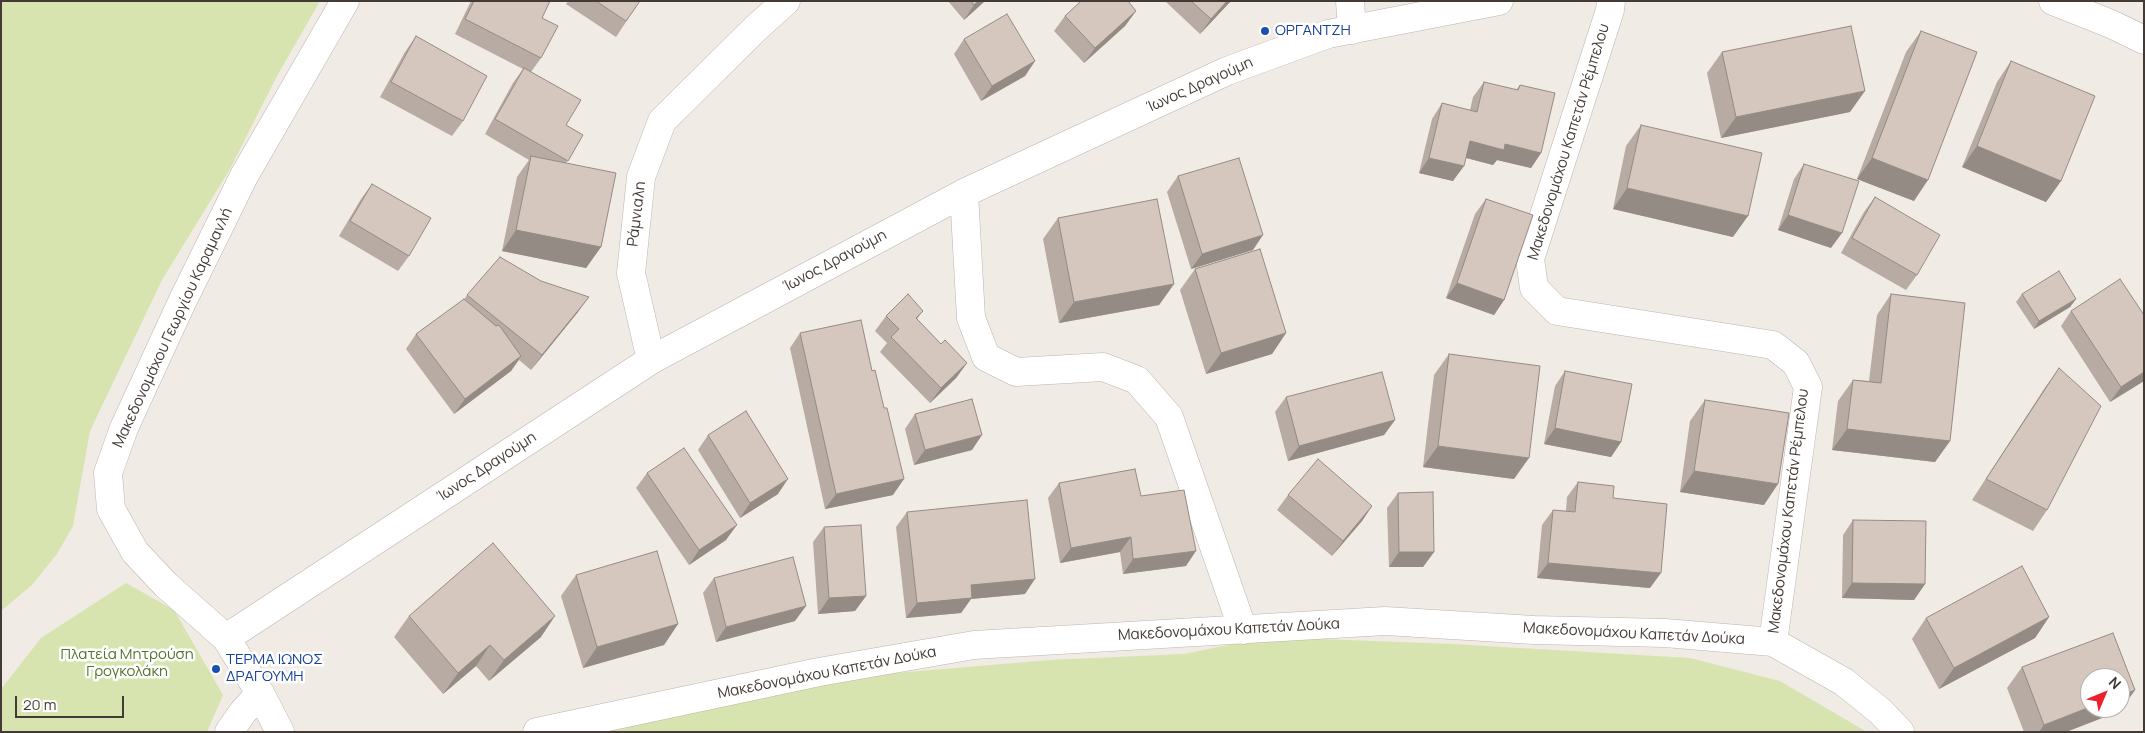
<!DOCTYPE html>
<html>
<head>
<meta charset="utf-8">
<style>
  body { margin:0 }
  #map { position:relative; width:2145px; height:733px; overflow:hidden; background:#f1ebe5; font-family:Manrope,sans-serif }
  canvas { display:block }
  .frame { position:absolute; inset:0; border:2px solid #433a35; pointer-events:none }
  .north { position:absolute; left:2080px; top:668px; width:50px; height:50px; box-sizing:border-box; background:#fff; border:1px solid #b4b0ae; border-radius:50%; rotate:45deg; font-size:14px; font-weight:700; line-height:20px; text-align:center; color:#433a35 }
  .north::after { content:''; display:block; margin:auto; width:18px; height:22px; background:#ee202f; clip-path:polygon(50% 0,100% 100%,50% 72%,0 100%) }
  .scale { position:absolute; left:15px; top:696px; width:109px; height:22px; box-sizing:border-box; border:2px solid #433a35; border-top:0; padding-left:6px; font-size:15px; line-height:18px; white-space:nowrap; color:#433a35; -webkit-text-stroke:4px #fff; paint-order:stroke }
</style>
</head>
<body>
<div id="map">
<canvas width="2145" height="733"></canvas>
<div class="frame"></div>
<div class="north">N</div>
<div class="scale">20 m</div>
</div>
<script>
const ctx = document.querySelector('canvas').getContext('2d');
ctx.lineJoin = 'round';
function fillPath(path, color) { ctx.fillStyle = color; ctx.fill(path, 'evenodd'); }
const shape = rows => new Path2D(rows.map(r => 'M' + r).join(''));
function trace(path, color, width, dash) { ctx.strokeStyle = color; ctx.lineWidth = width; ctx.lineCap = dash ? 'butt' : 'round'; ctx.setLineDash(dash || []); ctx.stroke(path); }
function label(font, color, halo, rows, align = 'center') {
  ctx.font = font + ' Manrope,sans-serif'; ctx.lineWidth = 5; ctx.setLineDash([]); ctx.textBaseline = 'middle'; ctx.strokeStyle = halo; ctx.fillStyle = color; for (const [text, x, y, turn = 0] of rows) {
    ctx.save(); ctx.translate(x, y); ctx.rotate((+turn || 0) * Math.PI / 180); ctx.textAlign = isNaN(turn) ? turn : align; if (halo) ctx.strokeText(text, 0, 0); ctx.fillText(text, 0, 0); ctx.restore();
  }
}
fillPath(shape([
  [1,1,320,1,277,76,230,169,162,280,90,431,73,526,57,554,32,585,1,611],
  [126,583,174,610,223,695,207,732,1,732,1,689,41,638],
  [1268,637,1452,644,1690,658,1780,681,1867,732,575,732,860,676,1050,660,1184,654]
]), '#d8e4af');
const minor = shape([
  [1350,1,1352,30],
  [1611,1,1610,10,1530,259,1534,288,1557,311,1773,345,1796,363,1808,387,1773,642],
  [2053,1,2111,24,2144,40],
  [964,193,971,318,986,357,1016,372,1103,367,1137,380,1169,417,1243,630],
  [651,360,631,273,641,177,662,121,756,28,786,1],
  [226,638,651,360,964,193,1227,71,1328,34,1499,1],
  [229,732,243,712,260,693],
  [280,732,260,693,226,638,166,585,135,552,111,509,108,473,124,428,182,302,244,176,345,1],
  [537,732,819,672,974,645,1385,621,1534,630,1665,633,1773,642,1844,682,1880,711,1900,732]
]);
trace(minor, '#bfb3ab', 29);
trace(minor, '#fff', 28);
fillPath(shape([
  [471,1,550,1,542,18,541,58,531,72,566,125,583,135,566,163,601,247,586,268,502,251,517,177,529,160,485,134,513,83,523,69,455,34],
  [568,1,640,1,616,37,566,4],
  [948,1,985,1,964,20],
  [1165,1,1231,1,1200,34],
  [1136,11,1125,26,1084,63,1054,31,1065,16],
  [1921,31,1914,201,1857,179,1906,52],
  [416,36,463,121,452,136,380,97,405,52],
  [964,39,1035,61,1025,76,981,101,954,54],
  [1722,52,1850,112,1721,138,1707,73],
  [2011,61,2061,181,2046,202,1962,167,1997,82],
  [1484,82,1516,90,1520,85,1541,153,1531,168,1497,160,1493,165,1466,158,1453,181,1419,173,1432,119,1442,103,1470,110,1473,97],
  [1641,125,1733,237,1613,209,1626,146],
  [1804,164,1831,248,1778,230,1794,179],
  [1178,176,1253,250,1191,269,1167,192],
  [372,184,409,256,398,271,339,236,361,199],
  [1875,197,1917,275,1906,290,1841,253,1864,212],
  [1486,199,1504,300,1494,315,1446,298,1475,214],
  [1058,218,1174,284,1159,305,1059,323,1043,239],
  [1195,269,1286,333,1272,354,1206,374,1180,290],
  [541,281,578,312,531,370,519,360,511,371,454,414,406,349,416,334,464,300,467,295],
  [1891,294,1950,441,1935,462,1832,450,1838,401,1853,380,1869,381,1877,315],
  [2022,294,2076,299,2070,307,2034,329,2016,302],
  [923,311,917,319,941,344,967,363,956,378,930,403,880,352,887,343,875,331,886,316],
  [2071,311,2144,381,2110,402,2061,326],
  [800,333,893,495,825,509,790,348],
  [1449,354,1514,479,1423,467,1434,375],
  [2059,368,2047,510,2033,531,1972,500,2044,389],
  [1565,371,1621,442,1611,457,1544,444,1555,386],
  [1286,397,1395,420,1384,435,1288,461,1275,412],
  [1705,400,1764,505,1680,492,1690,421],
  [915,414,972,450,914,465,905,429],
  [708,435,778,494,740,518,698,450],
  [647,473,726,540,689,565,636,488],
  [1578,482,1613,498,1650,588,1537,578,1542,525,1553,510,1566,511,1567,497],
  [1059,483,1141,496,1186,566,1123,574,1120,552,1060,563,1048,498],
  [1398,493,1434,552,1423,567,1389,567,1387,508],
  [1288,495,1372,506,1362,521,1332,556,1277,510],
  [907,512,1025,594,971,599,961,613,906,618,896,527],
  [1853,520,1925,584,1914,600,1842,598,1843,535],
  [824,527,866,596,855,611,818,614,813,542],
  [576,575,678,624,664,645,583,668,561,596],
  [714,578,795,621,716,642,703,593],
  [409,616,541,637,489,681,476,666,443,694,394,637],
  [2049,617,2035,638,1939,689,1912,639,1926,618],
  [2022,667,2135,690,2120,711,2066,732,2024,732,2007,688]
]), '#b7aba3');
fillPath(shape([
  [978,1,985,1,964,20,974,5],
  [1227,1,1231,1,1200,34,1211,19],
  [1136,11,1125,26,1084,63,1095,48],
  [1035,61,1025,76,981,101,992,86],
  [1865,91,1850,112,1721,138,1736,117],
  [1470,141,1505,144,1541,153,1531,168,1497,160,1493,165,1459,156],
  [1977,146,2061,181,2046,202,1962,167],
  [1429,158,1464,166,1453,181,1419,173],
  [1872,158,1928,180,1914,201,1857,179],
  [1627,188,1748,216,1733,237,1613,209],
  [1788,215,1842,233,1831,248,1778,230],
  [516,230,601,247,586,268,502,251],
  [1263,235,1253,250,1191,269,1202,254],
  [1457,283,1504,300,1494,315,1446,298],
  [1174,284,1159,305,1059,323,1074,302],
  [589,297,578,312,531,370,542,355],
  [2076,299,2070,307,2034,329,2039,321],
  [1286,333,1272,354,1206,374,1221,353],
  [521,356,511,371,454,414,465,399],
  [967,363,956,378,930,403,941,388],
  [2144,372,2144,381,2110,402,2121,387],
  [1395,420,1384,435,1288,461,1299,446],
  [1555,428,1621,442,1611,457,1544,444],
  [1847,429,1950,441,1935,462,1832,450],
  [982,435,972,450,914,465,925,450],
  [1438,446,1529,458,1514,479,1423,467],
  [1694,471,1778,484,1764,505,1680,492],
  [788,479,778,494,740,518,750,503],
  [904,479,893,495,825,509,836,494],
  [1372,506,1362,521,1332,556,1343,541],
  [737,525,726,540,689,565,699,550],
  [1131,537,1120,552,1060,563,1071,548],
  [1196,551,1186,566,1123,574,1133,559],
  [1399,552,1434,552,1423,567,1389,567],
  [1548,563,1661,573,1650,588,1537,578],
  [1035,579,1025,594,971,599,961,613,906,618,917,603,971,585],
  [1852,583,1925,584,1914,600,1842,598],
  [866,596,855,611,818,614,829,598],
  [806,606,795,621,716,642,726,627],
  [555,616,541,637,489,681,504,660],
  [2049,617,2035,638,1939,689,1954,668],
  [678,624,664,645,583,668,597,647],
  [490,645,476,666,443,694,458,673],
  [2135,690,2120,711,2066,732,2039,732,2044,725,2090,707,2090,708,2120,708,2120,696]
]), '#958b85');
const building = shape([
  [474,1,550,1,542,18,558,26,541,58,465,19,474,1],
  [596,1,640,1,626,21,596,1],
  [971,1,978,1,974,5,971,1],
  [1081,1,1128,1,1136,11,1095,48,1065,16,1081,1],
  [1191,1,1227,1,1211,19,1191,1],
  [1007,14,1035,61,992,86,964,39,1007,14],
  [1851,26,1865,91,1736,117,1722,52,1851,26],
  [1921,31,1977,52,1928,180,1872,158,1921,31],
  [416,36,487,76,463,121,391,82,416,36],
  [2011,61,2095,96,2061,181,1977,146,2011,61],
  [524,68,581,100,566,125,583,135,568,161,495,119,524,68],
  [1484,82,1518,90,1520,85,1555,93,1541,153,1505,144,1504,150,1470,141,1464,166,1429,158,1442,103,1477,112,1484,82],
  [1641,125,1762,153,1748,216,1627,188,1641,125],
  [531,156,616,173,601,247,516,230,531,156],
  [1239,158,1263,235,1202,254,1178,176,1239,158],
  [1804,164,1859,181,1842,233,1788,215,1804,164],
  [372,184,431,218,409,256,350,221,372,184],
  [1875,197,1940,235,1917,275,1852,238,1875,197],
  [1157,199,1174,284,1074,302,1058,218,1157,199],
  [1486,199,1533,215,1504,300,1457,283,1486,199],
  [1260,249,1286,333,1221,353,1195,269,1260,249],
  [500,257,541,281,589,297,542,355,467,295,500,257],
  [2059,271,2076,299,2039,321,2022,294,2059,271],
  [2120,279,2144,315,2144,372,2121,387,2071,311,2120,279],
  [908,294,923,311,916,318,941,344,945,340,967,363,941,388,891,337,899,329,886,316,908,294],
  [1891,294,1965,303,1950,441,1847,429,1853,380,1881,383,1891,294],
  [464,299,496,326,499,325,521,356,465,399,416,334,464,299],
  [861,320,872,371,875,370,884,408,887,408,904,479,836,494,800,333,861,320],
  [1449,354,1540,366,1529,458,1438,446,1449,354],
  [2059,368,2101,406,2047,510,1986,479,2059,368],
  [1565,371,1632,384,1621,442,1555,428,1565,371],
  [1382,372,1395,420,1299,446,1286,397,1382,372],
  [972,399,982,435,925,450,915,414,972,399],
  [1705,400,1789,413,1778,484,1694,471,1705,400],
  [746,411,788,479,750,503,708,435,746,411],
  [684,448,737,525,699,550,647,473,684,448],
  [1318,459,1372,506,1343,541,1288,495,1318,459],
  [1135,469,1141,496,1184,490,1196,551,1133,559,1131,537,1071,548,1059,483,1135,469],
  [1578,482,1614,486,1613,498,1667,504,1661,573,1548,563,1553,510,1575,512,1578,482],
  [1433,492,1434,552,1399,552,1398,493,1433,492],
  [1027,500,1035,579,971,585,972,598,917,603,907,512,1027,500],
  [1853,520,1926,521,1925,584,1852,583,1853,520],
  [861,525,866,596,829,598,824,527,861,525],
  [493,543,555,616,504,660,490,645,458,673,409,616,493,543],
  [657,551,678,624,597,647,576,575,657,551],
  [793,557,806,606,726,627,714,578,793,557],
  [2022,566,2049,617,1954,668,1926,618,2022,566],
  [2113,633,2135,690,2120,696,2120,678,2090,678,2090,707,2044,725,2022,667,2113,633]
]);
fillPath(building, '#d5c7be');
trace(building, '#958b85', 1);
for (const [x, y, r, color] of [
  [1265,31,5,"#1a4fb4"],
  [216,669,5,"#1a4fb4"]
]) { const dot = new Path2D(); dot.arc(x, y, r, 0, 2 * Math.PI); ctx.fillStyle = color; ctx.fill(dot); trace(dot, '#fff', 2); }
label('15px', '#164399', '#fff', [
  ["ΟΡΓΑΝΤΖΗ",1275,31],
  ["ΤΕΡΜΑ ΙΩΝΟΣ",226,660],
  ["ΔΡΑΓΟΥΜΗ",226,677]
], 'left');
label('15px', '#433a35', '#fff', [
  ["Ίωνος Δραγούμη",1200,85,-24],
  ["Μακεδονομάχου Καπετάν Ρέμπελου",1569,142,-73],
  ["Ράμνιαλη",637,214,-83],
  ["Ίωνος Δραγούμη",835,261,-28],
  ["Μακεδονομάχου Γεωργίου Καραμανλή",173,328,-65],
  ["Ίωνος Δραγούμη",487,467,-33],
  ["Μακεδονομάχου Καπετάν Ρέμπελου",1789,511,-83],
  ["Μακεδονομάχου Καπετάν Δούκα",1229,630,-3],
  ["Μακεδονομάχου Καπετάν Δούκα",1634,634,3],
  ["Μακεδονομάχου Καπετάν Δούκα",827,673,-11]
]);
label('15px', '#56712c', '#fff', [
  ["Πλατεία Μητρούση",127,655],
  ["Γρογκολάκη",127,672]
]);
</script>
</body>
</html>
